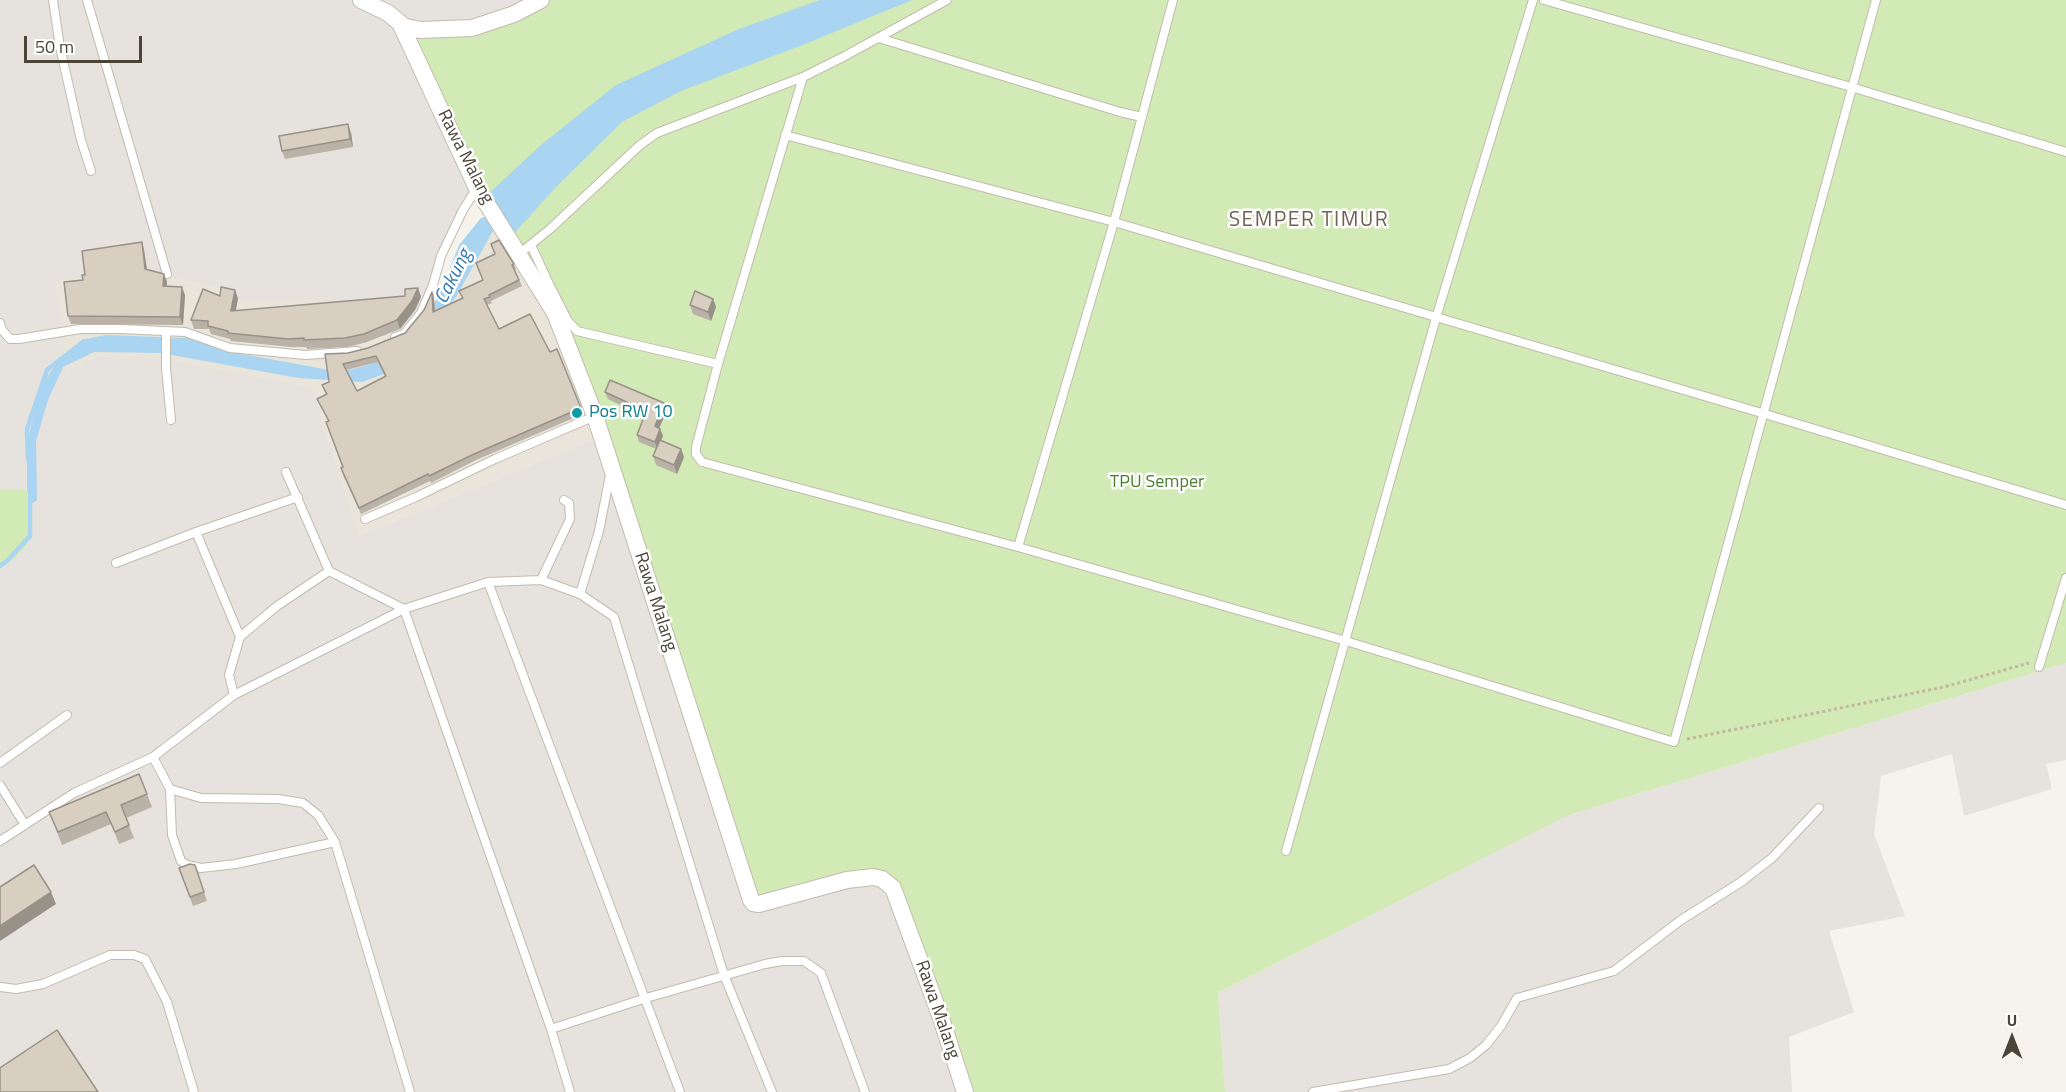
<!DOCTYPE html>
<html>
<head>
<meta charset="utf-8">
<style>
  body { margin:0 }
  #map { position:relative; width:2066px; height:1092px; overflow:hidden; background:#f6f3ec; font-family:"Titillium Web",sans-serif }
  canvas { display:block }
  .north { position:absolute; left:1982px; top:1008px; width:60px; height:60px; -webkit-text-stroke:4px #fff; paint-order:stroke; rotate:0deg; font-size:16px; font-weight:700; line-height:24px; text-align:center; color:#4b4439 }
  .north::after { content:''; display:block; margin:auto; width:21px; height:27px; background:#4b4439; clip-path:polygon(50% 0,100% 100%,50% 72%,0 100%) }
  .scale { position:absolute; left:24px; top:36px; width:118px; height:27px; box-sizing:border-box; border:3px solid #4b4439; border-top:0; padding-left:8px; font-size:18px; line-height:21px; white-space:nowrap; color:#4b4439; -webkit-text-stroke:4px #fff; paint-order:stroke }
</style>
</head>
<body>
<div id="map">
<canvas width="2066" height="1092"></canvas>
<div class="north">U</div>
<div class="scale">50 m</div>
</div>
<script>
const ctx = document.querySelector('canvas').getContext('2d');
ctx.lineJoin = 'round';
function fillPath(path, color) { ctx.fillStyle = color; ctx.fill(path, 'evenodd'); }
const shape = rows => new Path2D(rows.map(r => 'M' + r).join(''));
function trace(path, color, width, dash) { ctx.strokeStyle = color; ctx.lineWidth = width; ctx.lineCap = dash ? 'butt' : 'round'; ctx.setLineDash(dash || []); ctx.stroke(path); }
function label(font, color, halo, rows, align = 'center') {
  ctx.font = font + ' "Titillium Web",sans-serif'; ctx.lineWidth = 5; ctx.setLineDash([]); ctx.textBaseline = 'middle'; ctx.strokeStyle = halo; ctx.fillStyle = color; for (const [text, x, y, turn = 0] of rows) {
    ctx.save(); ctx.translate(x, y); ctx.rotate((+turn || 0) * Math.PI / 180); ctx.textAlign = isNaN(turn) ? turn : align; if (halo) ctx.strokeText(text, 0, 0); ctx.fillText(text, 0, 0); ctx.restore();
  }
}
fillPath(shape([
  [502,230,555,313,602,436,359,536,313,388,67,374,54,280,71,280,138,270,236,293,419,295,441,316,493,231]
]), '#eae5da');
fillPath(shape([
  [0,0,541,0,477,188,471,198,426,301,419,295,368,301,241,300,236,293,138,270,71,280,55,280,67,373,96,357,166,360,313,388,359,536,602,436,882,879,963,1092,0,1092],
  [2066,663,2066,760,2046,764,2052,789,1964,816,1952,754,1881,776,1874,834,1905,916,1829,931,1854,1012,1789,1037,1792,1092,1225,1092,1218,993,1566,816]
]), '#e6e2dd');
fillPath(shape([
  [541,0,2066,0,2066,663,1566,816,1218,993,1225,1092,963,1092,883,879,759,904,555,313,496,216,402,26,472,28],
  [0,490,27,490,27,545,14,559,0,565]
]), '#d2eab5');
fillPath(shape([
  [820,0,912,0,800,46,681,91,622,122,556,187,510,238,484,198,541,145,616,85,739,29],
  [491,215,502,230,493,231,456,297,389,372,362,382,298,378,161,353,94,352,63,367,48,400,36,441,37,500,30,505,27,490,27,462,29,434,37,402,43,383,59,360,80,344,91,338,106,335,187,338,232,352,340,372,364,366,393,356,424,323,441,290,459,245,481,218]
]), '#a9d4f2');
trace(shape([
  [28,459,27,429,47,370,84,341,92,341],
  [0,566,7,561,30,536,30,497]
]), '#a9d4f2', 4.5);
const service = shape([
  [53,0,60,47,81,140,91,171],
  [87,0,167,274],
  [1544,0,1851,87,2066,152],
  [879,38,1120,112,1142,117],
  [803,77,718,364,696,447,696,454,702,462,1018,547,1346,641,1674,742,1876,0],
  [785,135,1114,222,1765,414,2066,505],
  [531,245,549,284,568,321,577,331,718,364],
  [519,254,550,229,640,145,657,133,803,77,843,57,947,0],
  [0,323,2,330,10,339,19,339,80,329,120,329,185,332,230,348,306,355,357,351],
  [166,332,166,368,171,420],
  [395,337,404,334,421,313,433,285,441,256,463,210,477,188],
  [286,472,329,571,404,609,551,1029,570,1092],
  [365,519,416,497,495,459,595,416],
  [196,532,240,637],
  [1018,547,1114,222,1173,0],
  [116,563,196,532,298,497],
  [541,580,570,519,569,503,564,500],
  [488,582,680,1092],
  [580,594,599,531,610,475],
  [2039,667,2066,578],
  [234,695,229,675,240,637,277,606,329,571],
  [153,757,170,789,201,798,278,799,303,803,318,815,335,842,410,1092],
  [0,763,67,715],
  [0,785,25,825],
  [170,789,172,835,181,861,187,865,201,868,236,864,335,842],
  [0,841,74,793,153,757,234,695,404,609,488,582,541,580,580,594,614,617,724,975,772,1092],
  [1286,851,1436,318,1533,0],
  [0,987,16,989,43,984,110,955,134,955,145,959,167,1002,194,1092],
  [551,1029,646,998,765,964,782,961,804,961,821,973,865,1092],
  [1313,1092,1449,1069,1470,1058,1486,1045,1501,1026,1517,998,1614,971,1681,920,1741,882,1772,858,1819,808]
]);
const minor = shape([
  [361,0,388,13,400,23,477,188,555,313,595,416,751,900,753,903,759,904,847,880,873,877,882,879,893,888,941,1018,965,1092],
  [402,26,420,30,472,28,514,14,541,0]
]);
trace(service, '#c2bbae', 10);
trace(minor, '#c2bbae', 18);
trace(shape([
  [1687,739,1944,687,2029,663]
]), '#c4b79f', 3, [3, 3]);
trace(service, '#fff', 8);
trace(minor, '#fff', 16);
fillPath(shape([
  [351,133,353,147,285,159,282,151],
  [142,242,144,250,147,270,167,282,166,286,185,295,183,325,71,324,68,316,85,275],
  [491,244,514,264,516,270,515,271,522,286,491,301,492,303,487,305,499,329,581,408,583,414,476,460,431,483,430,481,361,514,343,475,341,468,343,467,328,421,317,399,326,395,322,385,329,382,348,353,368,348,405,333,434,298,435,311,462,298,459,291,483,280,476,263,495,254],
  [378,362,385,377,357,391,346,370],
  [418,288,421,297,415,310,400,329,367,342,348,347,307,349,306,347,291,347,231,341,230,339,211,334,209,329,194,329,191,320,220,296,238,298,236,311,405,296],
  [713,299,716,307,711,321,693,314,690,305],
  [605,392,664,403,667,410,659,428,660,429,663,436,661,441,681,449,684,457,677,474,656,465,653,456,656,449,639,442,637,435,643,420,632,415,630,410,608,399],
  [147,794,152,807,126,818,134,838,119,844,111,824,62,845,49,812],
  [195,865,207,901,193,906,179,868]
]), '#bab2a6');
fillPath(shape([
  [348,124,351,133,353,147,350,139],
  [142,242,144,250,148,277,145,269],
  [164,274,167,282,166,294,163,286],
  [182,287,185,295,183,325,180,317],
  [418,288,421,297,415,310,400,329,397,320],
  [235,290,238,298,234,319,231,311],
  [432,292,434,298,435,318,433,312],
  [713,299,716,307,711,321,708,312],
  [664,403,667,410,657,433,655,426],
  [660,429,663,436,657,449,655,442],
  [681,449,684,457,677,474,674,465],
  [51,892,56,904,0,941,0,926]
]), '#979187');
const building = shape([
  [348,124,350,139,282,151,279,136,348,124],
  [499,240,514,264,512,265,519,280,489,295,490,297,484,299,499,329,530,314,550,352,557,349,581,408,474,454,429,476,428,474,359,508,341,468,343,467,326,422,329,421,317,399,327,394,322,385,329,382,325,354,348,353,368,348,405,333,424,310,432,292,433,312,463,298,459,291,483,280,476,263,495,254,491,244,499,240],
  [376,356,386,376,357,391,343,364,376,356],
  [142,242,145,269,164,274,163,286,182,287,180,317,68,316,64,282,83,280,82,275,85,275,82,251,142,242],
  [221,287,235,290,231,311,405,296,405,289,418,288,412,301,397,320,364,334,345,338,304,340,304,338,288,339,228,333,228,331,208,326,208,321,191,320,203,289,220,296,221,287],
  [695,291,713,299,708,312,690,305,695,291],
  [610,380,664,403,655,426,660,429,655,442,637,435,645,414,630,408,631,404,605,392,610,380],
  [660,440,681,449,674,465,653,456,660,440],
  [139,774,147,794,121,805,129,825,115,832,106,812,58,832,49,812,139,774],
  [190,864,195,865,204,892,190,897,179,868,190,864],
  [34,865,51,892,0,926,0,887,34,865],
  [57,1030,98,1092,0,1092,0,1068,57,1030]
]);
fillPath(building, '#d8cfc1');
trace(building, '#979187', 1.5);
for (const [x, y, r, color] of [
  [577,413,6,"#0f9aa8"]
]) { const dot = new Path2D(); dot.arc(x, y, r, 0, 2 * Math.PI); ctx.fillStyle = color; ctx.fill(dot); trace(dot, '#fff', 2); }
label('18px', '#4b4439', '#fff', [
  ["Rawa Malang",465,157,63],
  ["Rawa Malang",655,602,72],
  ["Rawa Malang",937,1010,71]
]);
label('18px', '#0d838f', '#fff', [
  ["Pos RW 10",589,413]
], 'left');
label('18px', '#4a7f2a', '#fff', [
  ["TPU Semper",1157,483]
]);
label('italic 20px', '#2e7ab2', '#fff', [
  ["Cakung",454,277,-63]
]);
ctx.letterSpacing = '1.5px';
label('21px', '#6e6250', '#fff', [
  ["SEMPER TIMUR",1309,221]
]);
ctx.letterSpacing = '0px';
</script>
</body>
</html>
